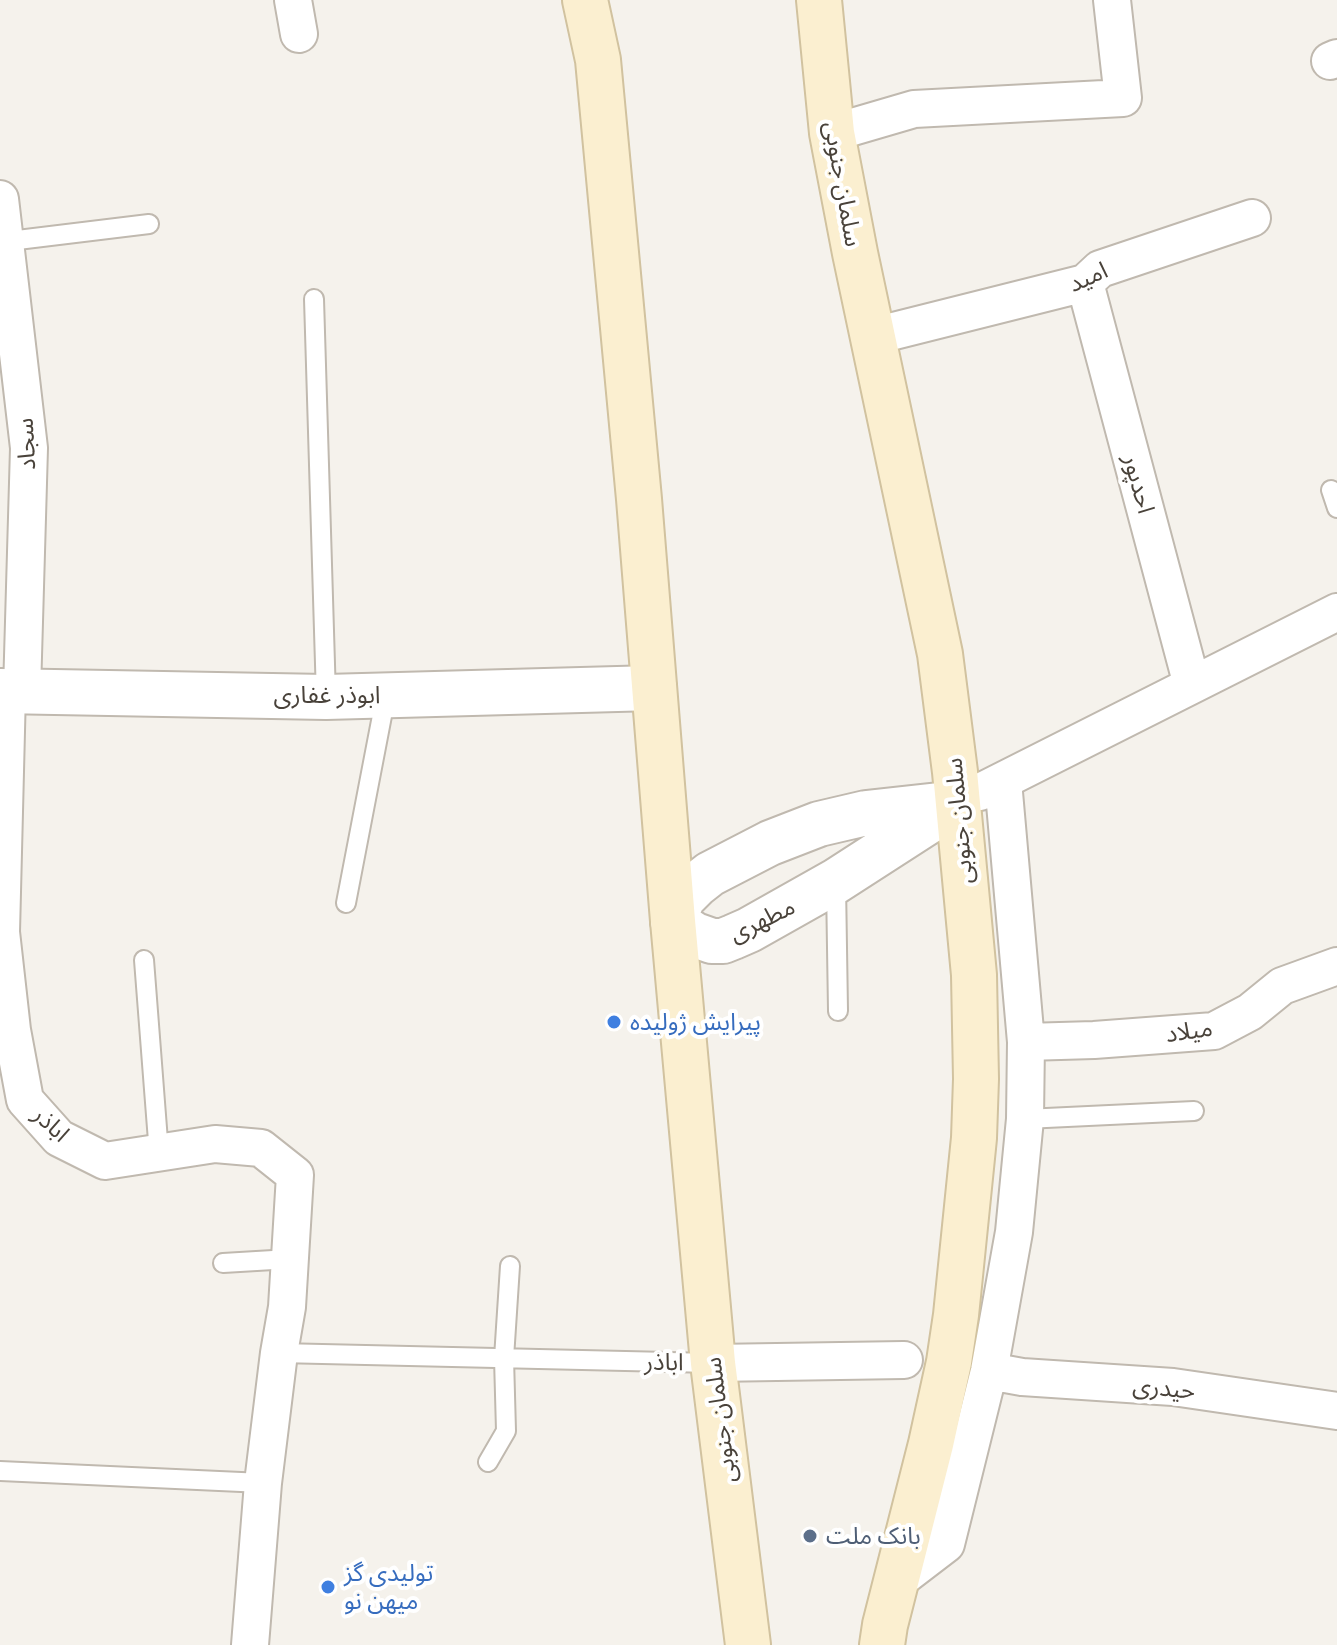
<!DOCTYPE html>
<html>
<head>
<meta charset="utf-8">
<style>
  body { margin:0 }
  canvas { display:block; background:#f5f2ec }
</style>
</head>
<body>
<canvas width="1337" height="1645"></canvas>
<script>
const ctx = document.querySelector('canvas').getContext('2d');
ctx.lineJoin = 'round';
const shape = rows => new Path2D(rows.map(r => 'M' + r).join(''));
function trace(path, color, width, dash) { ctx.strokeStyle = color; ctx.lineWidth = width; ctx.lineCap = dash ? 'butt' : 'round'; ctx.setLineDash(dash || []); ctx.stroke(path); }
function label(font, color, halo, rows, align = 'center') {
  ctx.font = font + ' "Exo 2","Noto Sans Arabic",sans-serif'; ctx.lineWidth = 8; ctx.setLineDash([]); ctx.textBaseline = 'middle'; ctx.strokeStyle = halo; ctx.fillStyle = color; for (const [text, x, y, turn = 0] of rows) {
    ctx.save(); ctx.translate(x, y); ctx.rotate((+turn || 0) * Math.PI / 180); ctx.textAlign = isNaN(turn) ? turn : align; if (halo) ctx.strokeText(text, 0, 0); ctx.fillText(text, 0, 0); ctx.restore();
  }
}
const service = shape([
  [1,242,149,224],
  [314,299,326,697],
  [1331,490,1337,508],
  [836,884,838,1011],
  [346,903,386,695],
  [144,960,159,1154],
  [1025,1119,1194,1111],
  [223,1263,290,1259],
  [279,1353,712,1363],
  [488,1462,506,1431,504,1358,510,1266],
  [0,1471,263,1483]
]);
const minor = shape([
  [293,0,299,34],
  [1330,61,1337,58],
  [832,133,914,109,1123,98,1112,0],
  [0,199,29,448,22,691],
  [1085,283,1192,685],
  [874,336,1085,283,1100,269,1252,218],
  [7,691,1,932,12,1030,25,1100,59,1138,105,1161,215,1144,261,1148,295,1175,287,1307,279,1353,263,1483,250,1645],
  [980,792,1337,612],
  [1026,1042,1094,1040,1214,1031,1250,1012,1282,986,1337,966],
  [713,1363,904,1360],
  [989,1371,1022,1377,1173,1387,1337,1411],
  [895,1583,946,1544,989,1371,1014,1232,1025,1119,1026,1042,1003,781]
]);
const tertiary = shape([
  [0,691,326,697,654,688],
  [957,803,836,881,749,930,733,937,723,941,712,941,695,935,673,921,683,898,696,885,710,874,770,843,819,824,866,813,957,803]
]);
const secondary = shape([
  [585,0,598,60,639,499,673,921,713,1363,748,1645],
  [819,0,832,133,855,253,940,654,955,772,974,975,976,1079,974,1138,956,1315,949,1362,931,1444,885,1625,882,1645]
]);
trace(service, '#c0b9af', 22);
trace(minor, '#c0b9af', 40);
trace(tertiary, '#c0b9af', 48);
trace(secondary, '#d1c29f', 48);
trace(service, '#fff', 18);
trace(minor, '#fff', 36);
trace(tertiary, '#fff', 44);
trace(secondary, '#fbefd0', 44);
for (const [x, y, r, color] of [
  [614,1022,8,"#3f7fe0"],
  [810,1536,8,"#5c6f8a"],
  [328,1587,8,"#3f7fe0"]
]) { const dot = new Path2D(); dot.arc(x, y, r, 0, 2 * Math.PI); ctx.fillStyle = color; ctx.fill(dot); trace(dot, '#fff', 3); }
label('24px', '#49423a', '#fff', [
  ["سلمان جنوبی",843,184,80],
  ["امید",1088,277,-24],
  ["سجاد",26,444,-93],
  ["احدپور",1139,484,75],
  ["ابوذر غفاری",327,695],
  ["سلمان جنوبی",959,821,-95],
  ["مطهری",762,920,-26],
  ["میلاد",1189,1031,-8],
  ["اباذر",51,1124,43],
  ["اباذر",664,1362,1],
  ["حیدری",1164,1388,5],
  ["سلمان جنوبی",720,1420,-97]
]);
label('24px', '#366cbe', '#fff', [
  ["پیرایش ژولیده",630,1022],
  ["تولیدی گز",344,1573],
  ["میهن نو",344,1601]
], 'left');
label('24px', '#4e5e75', '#fff', [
  ["بانک ملت",826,1536]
], 'left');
</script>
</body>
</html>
